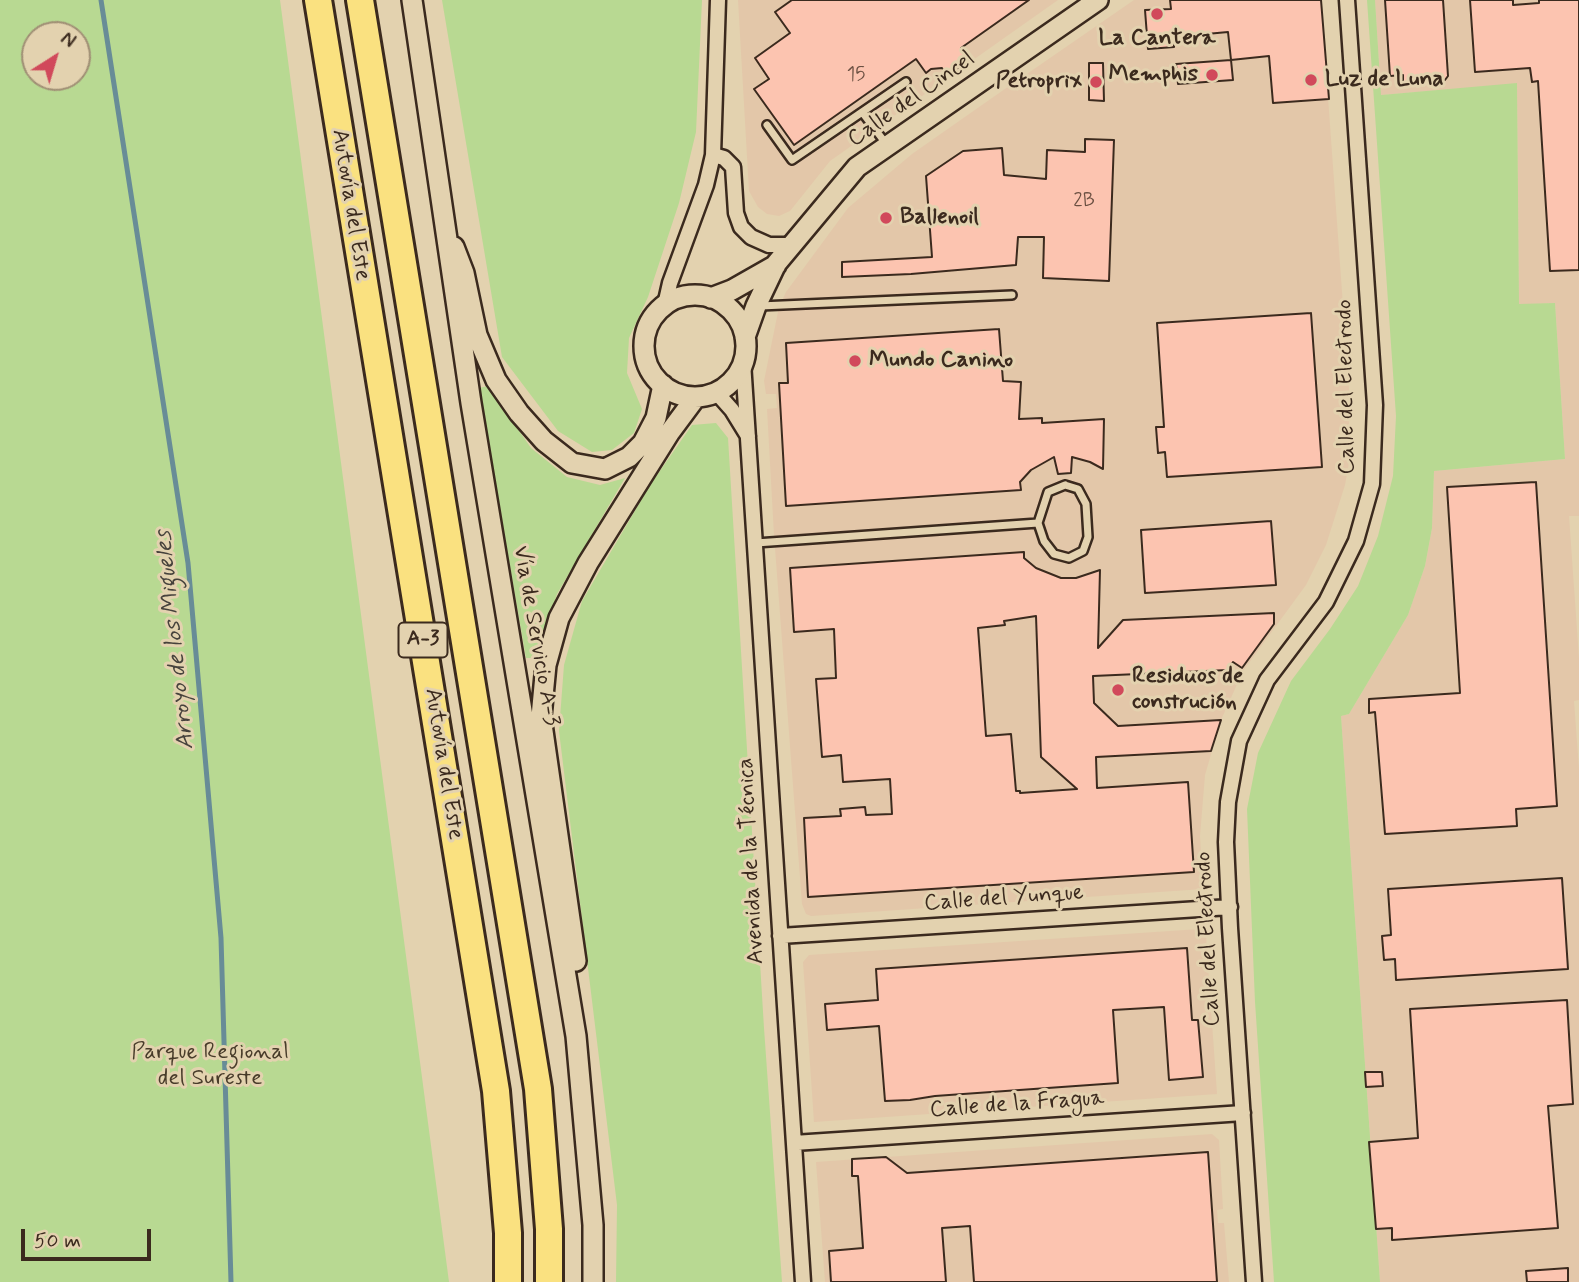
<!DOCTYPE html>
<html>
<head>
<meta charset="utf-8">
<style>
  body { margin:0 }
  #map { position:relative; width:1579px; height:1282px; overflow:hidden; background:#e3d2af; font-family:Mynerve,sans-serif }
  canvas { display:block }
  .north { position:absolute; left:21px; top:21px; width:70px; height:70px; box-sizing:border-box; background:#e3d2af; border:2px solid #a08f75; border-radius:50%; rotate:37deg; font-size:19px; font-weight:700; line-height:28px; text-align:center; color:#3b2a1e }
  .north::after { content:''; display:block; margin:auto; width:24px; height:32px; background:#d1495b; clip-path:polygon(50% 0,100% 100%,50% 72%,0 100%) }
  .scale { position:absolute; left:21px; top:1229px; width:130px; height:32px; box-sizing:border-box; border:4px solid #3b2a1e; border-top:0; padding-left:9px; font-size:21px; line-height:24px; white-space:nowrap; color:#3b2a1e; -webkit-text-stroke:5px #e3d2af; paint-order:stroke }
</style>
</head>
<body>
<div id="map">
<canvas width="1579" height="1282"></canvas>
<div class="north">N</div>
<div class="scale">50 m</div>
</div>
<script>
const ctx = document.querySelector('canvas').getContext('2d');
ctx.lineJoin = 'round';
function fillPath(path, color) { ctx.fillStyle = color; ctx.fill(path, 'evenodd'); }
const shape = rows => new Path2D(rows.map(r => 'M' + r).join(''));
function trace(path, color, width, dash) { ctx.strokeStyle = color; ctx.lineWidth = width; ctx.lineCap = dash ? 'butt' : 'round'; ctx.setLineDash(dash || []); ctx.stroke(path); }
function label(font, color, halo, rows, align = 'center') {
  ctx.font = font + ' Mynerve,sans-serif'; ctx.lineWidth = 6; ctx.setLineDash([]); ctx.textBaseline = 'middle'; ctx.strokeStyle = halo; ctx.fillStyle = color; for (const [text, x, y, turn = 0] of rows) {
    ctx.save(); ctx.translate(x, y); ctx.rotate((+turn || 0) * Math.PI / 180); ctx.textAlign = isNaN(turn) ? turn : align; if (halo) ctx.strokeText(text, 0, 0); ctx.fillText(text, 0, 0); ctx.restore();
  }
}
fillPath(shape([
  [738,0,1058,0,830,161,790,211,779,216,767,214,758,207,749,191],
  [1134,0,1321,0,1349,389,1349,463,1345,485,1326,545,1306,585,1243,671,1221,720,1205,775,1200,836,1203,889,811,916,806,914,802,904,774,535,767,409,777,408,776,394,766,394,764,381,779,307,786,292,848,208,912,154,1012,84,1017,91,1030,84,1024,76],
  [1375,0,1579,0,1579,516,1569,516,1579,658,1579,700,1574,701,1579,769,1579,1282,1380,1282,1341,716,1349,714,1408,615,1425,566,1432,528,1434,471,1565,459,1555,303,1519,305,1517,84,1381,95],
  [1200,929,1206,936,1217,1094,814,1122,803,962,809,955],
  [1212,1134,1219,1140,1223,1209,1217,1210,1218,1223,1224,1223,1229,1282,825,1282,816,1162]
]), '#e3c7a9');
fillPath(shape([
  [0,0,280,0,449,1282,0,1282],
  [77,35,77,77,35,77,35,35],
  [442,0,702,0,696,132,679,203,648,297,629,338,627,373,642,409,634,433,612,450,592,452,558,431,502,357],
  [1367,0,1375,0,1381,95,1517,83,1519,304,1555,303,1565,459,1434,471,1432,528,1425,566,1408,615,1349,714,1341,716,1380,1282,1274,1282,1255,1002,1247,809,1258,753,1291,681,1330,629,1358,586,1378,536,1393,476,1396,416],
  [488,386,531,448,567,477,600,485,625,478,557,594,536,658,526,658,479,388],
  [716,423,728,438,764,1028,782,1282,616,1282,617,1205,559,731,564,665,582,601,650,485,692,425]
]), '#b8d992');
trace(shape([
  [101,0,188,563,221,938,231,1282]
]), '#688c97', 5);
const building = shape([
  [792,0,1029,0,961,48,970,61,948,76,942,68,931,69,926,73,916,59,794,145,754,89,769,79,755,58,790,33,775,12,792,0],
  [1170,0,1321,0,1329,99,1273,103,1269,56,1231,60,1228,32,1174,37,1174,47,1148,49,1145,10,1171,9,1170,0],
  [1385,0,1443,0,1448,76,1445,80,1403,83,1403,75,1390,76,1385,0],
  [1470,0,1513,0,1513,5,1539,3,1539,0,1579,0,1579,270,1550,271,1538,81,1532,82,1530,68,1475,72,1470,0],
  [1231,60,1233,80,1178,84,1176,64,1231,60],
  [1089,63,1103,63,1104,101,1089,100,1089,63],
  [1085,139,1114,140,1109,281,1043,278,1044,237,1018,237,1016,265,911,274,842,277,842,262,932,257,926,176,963,151,1002,148,1004,175,1046,179,1047,150,1085,152,1085,139],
  [1311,313,1322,467,1167,477,1165,452,1158,453,1156,427,1164,427,1157,323,1311,313],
  [999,329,1003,381,1021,382,1019,419,1042,418,1042,423,1104,419,1103,469,1090,462,1072,457,1071,473,1058,474,1054,457,1031,470,1020,482,1021,490,786,506,779,383,788,383,786,343,999,329],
  [1536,482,1557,806,1516,809,1517,826,1385,834,1375,712,1369,713,1369,699,1460,693,1447,487,1536,482],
  [1271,521,1276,585,1145,593,1141,530,1271,521],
  [1024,552,1024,558,1036,568,1061,578,1076,578,1100,570,1098,648,1123,620,1274,613,1274,624,1242,668,1233,662,1228,670,1093,676,1094,703,1118,726,1221,720,1211,751,1096,757,1097,788,1188,782,1194,872,808,897,804,818,841,816,840,809,865,807,866,815,892,814,890,779,843,782,841,755,822,757,816,679,836,678,834,629,794,632,790,568,1024,552],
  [1036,616,1041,757,1077,789,1020,793,1020,791,1016,791,1011,734,986,736,978,628,1005,625,1004,621,1036,616],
  [1562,878,1568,969,1396,980,1395,959,1384,960,1382,936,1391,935,1388,889,1562,878],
  [1187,948,1192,1020,1198,1020,1203,1077,1169,1080,1164,1007,1113,1010,1118,1083,935,1096,910,1100,885,1101,879,1026,827,1030,825,1004,878,1000,876,969,1187,948],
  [1567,1000,1573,1104,1548,1106,1558,1228,1392,1240,1392,1228,1376,1229,1369,1142,1418,1138,1410,1009,1567,1000],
  [1365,1072,1382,1072,1383,1086,1366,1087,1365,1072],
  [1208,1152,1217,1282,974,1282,970,1226,942,1228,946,1282,831,1282,829,1251,863,1248,858,1176,852,1176,852,1159,886,1157,907,1173,1208,1152],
  [1568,1268,1568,1282,1527,1282,1526,1271,1568,1268]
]);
fillPath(building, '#fcc4b0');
trace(building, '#3b2a1e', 2);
const lane = shape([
  [862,112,887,145],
  [767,125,792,160,906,82],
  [760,306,1012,295],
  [1065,485,1078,489,1086,504,1088,537,1083,551,1069,558,1054,554,1044,541,1038,523,1048,492,1065,485],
  [756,543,1038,523]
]);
const street = shape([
  [713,155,724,158,733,167,736,213,741,227,751,237,769,245,793,245],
  [665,305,670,283,706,185,713,155,718,0],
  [743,362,803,1282],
  [716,392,732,410,748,436],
  [780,936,1230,907],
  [794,1143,1243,1113],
  [1254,1282,1230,928,1226,842,1228,802,1239,741,1267,680,1326,602,1356,541,1372,484,1375,405,1347,0]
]);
const secondary = shape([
  [412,0,471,403,576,1036,593,1225,593,1282],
  [454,247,464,273,477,335,496,380,519,413,544,441,572,463,605,469,629,457,643,443,656,418,663,385],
  '644 346a51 51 0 1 1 102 0a51 51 0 1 1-102 0Z',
  [711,298,732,290,776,265],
  [745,337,756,306,776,264,857,167,1098,0],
  [576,961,541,717,546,665,559,618,588,563,670,432,696,397]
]);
const highway = shape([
  [318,0,496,1091,508,1233,508,1282],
  [360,0,538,1089,549,1229,549,1282]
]);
trace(lane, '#3b2a1e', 12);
trace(street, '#3b2a1e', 19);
trace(secondary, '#3b2a1e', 24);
trace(highway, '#3b2a1e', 32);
trace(lane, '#e3d2af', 7);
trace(street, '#e3d2af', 14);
trace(secondary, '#e3d2af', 19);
trace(highway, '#fae180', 26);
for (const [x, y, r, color] of [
  [1157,14,7,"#d1495b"],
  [1212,75,7,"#d1495b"],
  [1311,80,7,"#d1495b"],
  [1096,82,7,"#d1495b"],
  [886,218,7,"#d1495b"],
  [855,361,7,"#d1495b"],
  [1118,690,7,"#d1495b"]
]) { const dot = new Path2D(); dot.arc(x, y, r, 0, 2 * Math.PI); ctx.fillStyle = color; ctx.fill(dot); trace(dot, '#e3d2af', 2.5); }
label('19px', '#6b5042', null, [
  ["15",856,76],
  ["2B",1084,202]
]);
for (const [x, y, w] of [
  [423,640,49]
]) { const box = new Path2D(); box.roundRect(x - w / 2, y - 17.5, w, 35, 5); ctx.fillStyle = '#e3d2af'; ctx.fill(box); trace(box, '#3b2a1e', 2); }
label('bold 21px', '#3b2a1e', null, [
  ["A-3",423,640]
]);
label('bold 23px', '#3b2a1e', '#e3d2af', [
  ["La Cantera",1157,39,"center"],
  ["Memphis",1198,75,"right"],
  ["Luz de Luna",1325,80],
  ["Petroprix",1082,82,"right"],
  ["Ballenoil",900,218],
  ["Mundo Canino",869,361],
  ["Residuos de",1132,677],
  ["construción",1132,703]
], 'left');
label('23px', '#3b2a1e', '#e3d2af', [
  ["Calle del Cincel",912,100,-35],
  ["Autovía del Este",350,205,81],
  ["Calle del Electrodo",1347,387,-91],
  ["Vía de Servicio A-3",535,636,80],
  ["Autovía del Este",443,764,81],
  ["Avenida de la Técnica",752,861,-93],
  ["Calle del Yunque",1004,899,-4],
  ["Calle del Electrodo",1209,939,-93],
  ["Calle de la Fragua",1017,1105,-4]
]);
label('23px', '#483c2a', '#e3d2af', [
  ["Parque Regional",210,1053],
  ["del Sureste",210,1079]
]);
label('italic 24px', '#46423c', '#e3d2af', [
  ["Arroyo de los Migueles",176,640,-96]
]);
</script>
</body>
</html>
